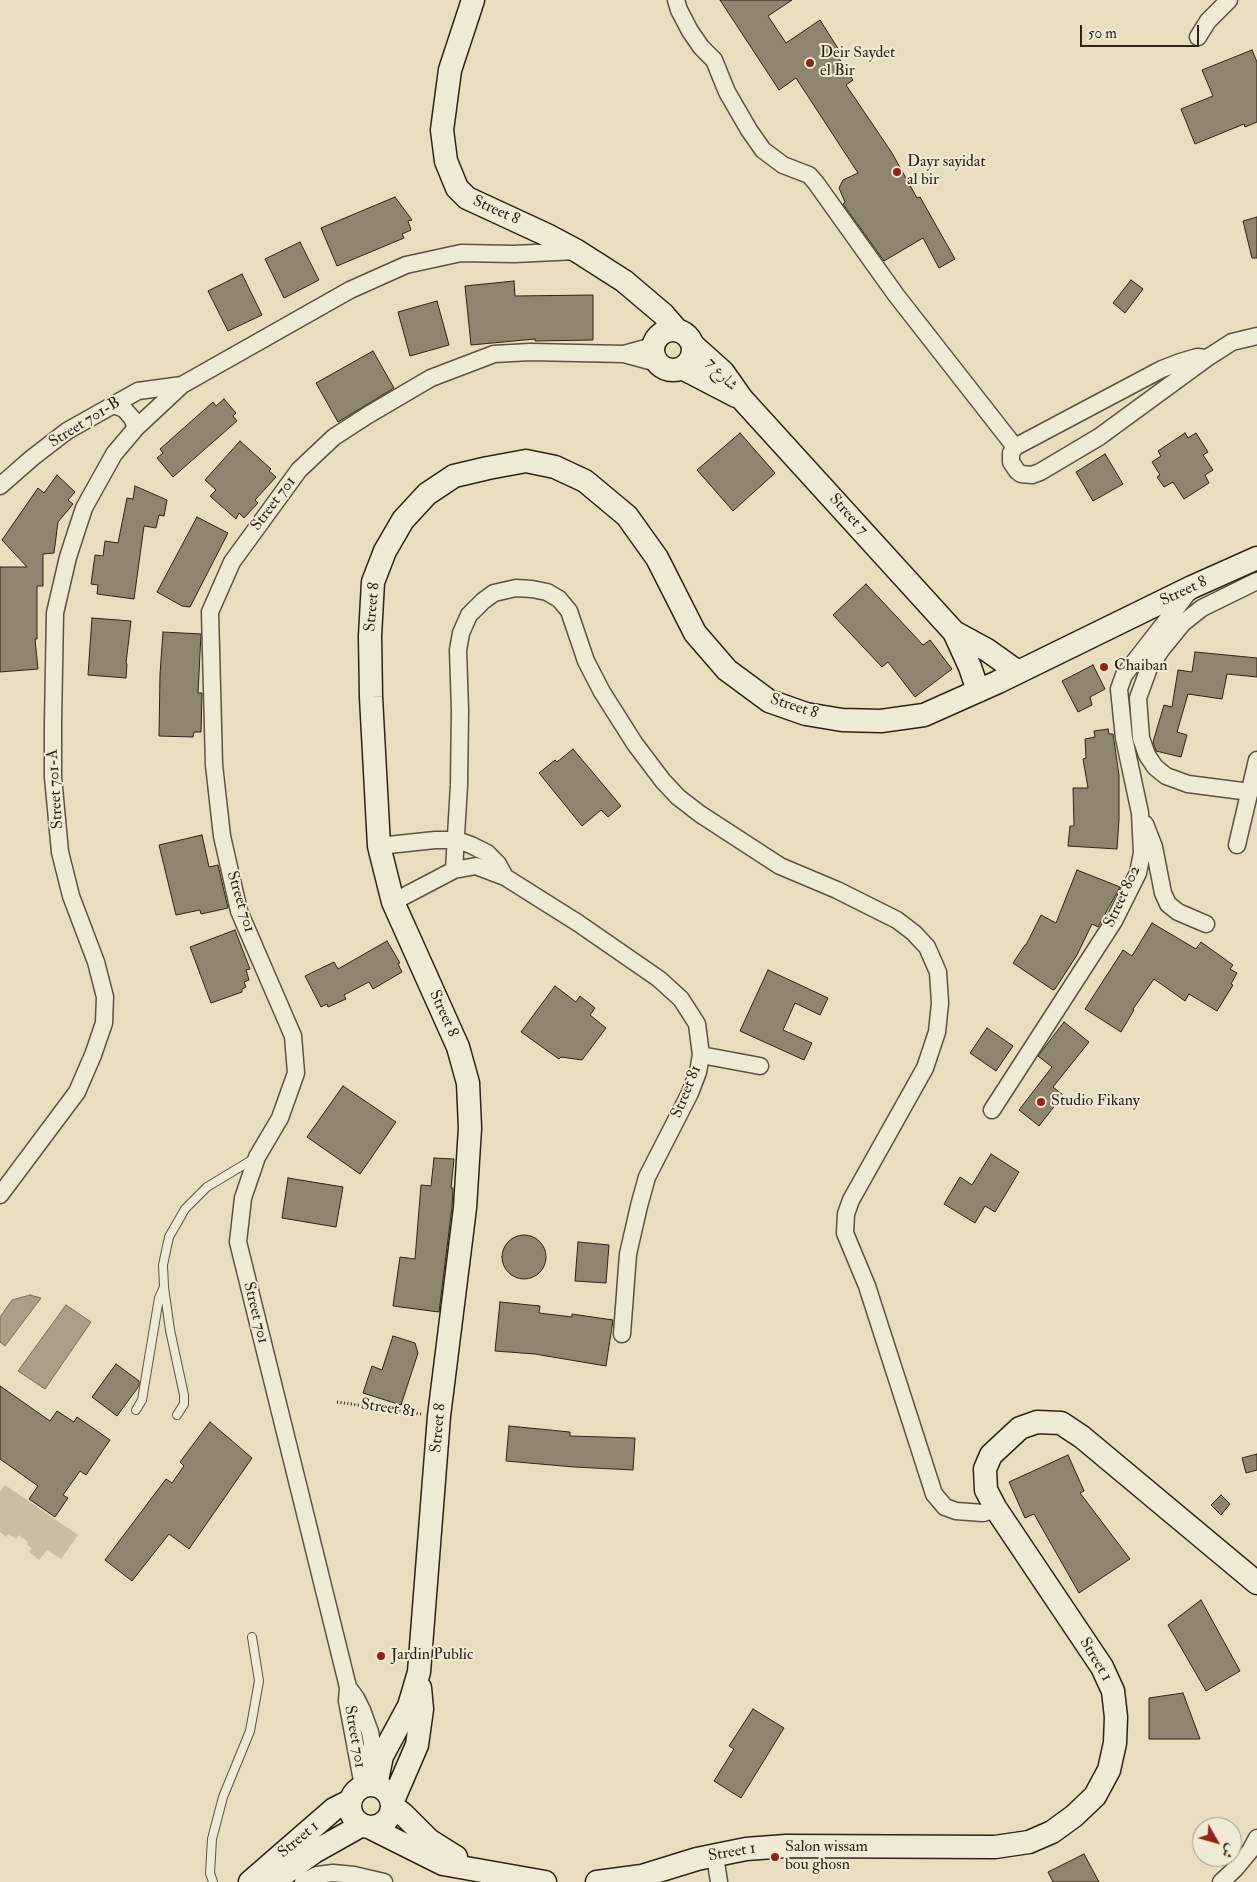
<!DOCTYPE html>
<html>
<head>
<meta charset="utf-8">
<style>
  body { margin:0 }
  #map { position:relative; width:1257px; height:1882px; overflow:hidden; background:#e8ddbf; font-family:"IM FELL Double Pica",Amiri,serif }
  canvas { display:block }
  .north { position:absolute; left:1192px; top:1817px; width:50px; height:50px; box-sizing:border-box; background:#f0e9d5; border:1px solid #a39a89; border-radius:50%; rotate:128deg; font-size:14px; font-weight:700; line-height:20px; text-align:center; color:#2f2316 }
  .north::after { content:''; display:block; margin:auto; width:18px; height:22px; background:#8f2418; clip-path:polygon(50% 0,100% 100%,50% 72%,0 100%) }
  .scale { position:absolute; left:1080px; top:25px; width:119px; height:22px; box-sizing:border-box; border:2px solid #2f2316; border-top:0; padding-left:6px; font-size:15px; line-height:18px; white-space:nowrap; color:#2f2316; -webkit-text-stroke:4px #f0e9d5; paint-order:stroke }
</style>
</head>
<body>
<div id="map">
<canvas width="1257" height="1882"></canvas>
<div class="north">ش</div>
<div class="scale">50 m</div>
</div>
<script>
const ctx = document.querySelector('canvas').getContext('2d');
ctx.lineJoin = 'round';
function fillPath(path, color) { ctx.fillStyle = color; ctx.fill(path, 'evenodd'); }
const shape = rows => new Path2D(rows.map(r => 'M' + r).join(''));
function trace(path, color, width, dash) { ctx.strokeStyle = color; ctx.lineWidth = width; ctx.lineCap = dash ? 'butt' : 'round'; ctx.setLineDash(dash || []); ctx.stroke(path); }
function label(font, color, halo, rows, align = 'center') {
  ctx.font = font + ' "IM FELL Double Pica",Amiri,serif'; ctx.lineWidth = 4; ctx.setLineDash([]); ctx.textBaseline = 'middle'; ctx.strokeStyle = halo; ctx.fillStyle = color; for (const [text, x, y, turn = 0] of rows) {
    ctx.save(); ctx.translate(x, y); ctx.rotate((+turn || 0) * Math.PI / 180); ctx.textAlign = isNaN(turn) ? turn : align; if (halo) ctx.strokeText(text, 0, 0); ctx.fillText(text, 0, 0); ctx.restore();
  }
}
fillPath(shape([
  [5,1485,78,1535,61,1559,47,1550,39,1560,29,1552,32,1548,27,1545,28,1542,19,1535,16,1539,8,1534,6,1537,0,1532,0,1492]
]), '#c9bda2');
const water = shape([
  [30,1295,41,1298,5,1346,0,1342,0,1317,12,1300,30,1295],
  [66,1305,91,1322,45,1389,18,1371,66,1305]
]);
fillPath(water, '#a99e86');
trace(water, '#786d59', 1);
const building = shape([
  [720,0,792,0,768,16,786,43,820,20,839,50,835,52,853,80,846,85,892,153,917,198,920,197,955,259,939,268,923,238,884,261,843,204,845,202,839,188,843,180,858,173,796,78,779,90,720,0],
  [1252,50,1257,62,1257,122,1245,127,1244,124,1195,144,1181,109,1213,96,1202,70,1252,50],
  [395,197,412,220,408,221,411,230,402,234,404,238,337,266,321,228,395,197],
  [1257,217,1257,258,1252,258,1243,221,1257,217],
  [300,242,319,280,284,298,265,259,300,242],
  [242,274,262,315,228,331,208,291,242,274],
  [1131,280,1143,289,1125,313,1113,303,1131,280],
  [514,281,515,296,593,295,593,340,535,341,535,339,471,345,465,286,514,281],
  [437,301,449,345,410,356,398,312,437,301],
  [373,351,394,388,338,422,316,383,373,351],
  [224,399,236,413,233,416,237,421,173,477,157,458,163,453,160,449,213,402,216,406,224,399],
  [740,433,775,473,733,511,697,470,740,433],
  [1185,433,1188,438,1196,433,1208,452,1203,455,1213,470,1205,475,1209,483,1184,499,1173,482,1164,487,1157,477,1160,475,1152,462,1161,456,1158,451,1185,433],
  [240,441,271,469,269,471,276,477,255,500,258,503,244,518,239,513,236,519,210,496,216,490,205,480,240,441],
  [1105,454,1123,484,1093,501,1076,472,1105,454],
  [57,475,75,492,68,500,73,504,58,522,54,553,43,554,43,586,37,586,37,639,35,639,38,669,0,672,0,567,27,567,2,540,38,488,44,493,57,475],
  [135,486,167,500,164,516,159,515,156,528,144,526,134,599,97,594,98,585,91,584,95,555,103,556,105,541,118,543,127,498,133,499,135,486],
  [197,517,228,533,190,607,182,606,157,592,197,517],
  [866,584,923,645,930,640,952,669,915,697,888,662,882,667,833,615,866,584],
  [92,618,131,621,126,663,127,664,126,678,88,675,92,618],
  [163,632,201,634,198,693,202,693,201,732,194,732,193,737,159,736,160,674,163,632],
  [1195,652,1257,658,1257,677,1227,674,1222,699,1188,694,1177,732,1187,735,1181,757,1156,751,1153,742,1164,705,1172,707,1178,670,1192,672,1195,652],
  [1093,665,1105,689,1090,697,1092,705,1078,712,1062,681,1093,665],
  [1108,729,1109,734,1113,734,1119,775,1119,819,1117,849,1068,846,1070,826,1074,826,1073,788,1088,788,1083,759,1086,758,1085,739,1095,737,1094,731,1108,729],
  [573,749,621,806,608,817,601,810,582,826,539,773,555,760,557,762,573,749],
  [202,835,209,867,218,865,228,908,201,914,200,910,176,915,159,845,202,835],
  [1077,870,1120,887,1098,927,1092,924,1077,955,1055,989,1053,990,1013,963,1025,945,1026,945,1041,915,1056,923,1077,870],
  [1152,923,1196,949,1201,942,1233,965,1230,969,1237,973,1231,984,1233,985,1217,1011,1189,994,1185,1001,1154,979,1133,1009,1134,1010,1121,1032,1085,1009,1123,950,1132,956,1152,923],
  [235,930,250,969,246,970,249,980,244,982,246,987,242,989,242,992,211,1003,190,947,235,930],
  [387,941,400,963,398,964,402,972,373,989,369,982,344,995,346,999,328,1007,327,1004,321,1007,305,976,334,962,338,969,387,941],
  [768,970,828,998,820,1015,795,1003,783,1030,812,1043,804,1060,740,1031,768,970],
  [555,986,576,1002,580,996,595,1008,590,1015,606,1028,582,1060,561,1057,559,1059,521,1032,555,986],
  [1064,1022,1089,1042,1053,1087,1063,1095,1039,1126,1019,1110,1052,1067,1038,1056,1064,1022],
  [987,1028,1013,1046,996,1071,970,1053,987,1028],
  [343,1086,396,1122,360,1174,307,1137,343,1086],
  [991,1154,1019,1172,995,1212,985,1206,975,1223,944,1204,960,1177,972,1185,991,1154],
  [434,1158,454,1159,451,1188,453,1188,452,1207,439,1312,393,1306,400,1257,415,1259,421,1185,431,1186,434,1158],
  [288,1178,343,1187,336,1227,282,1218,288,1178],
  '502 1257a22 22 0 1 1 44 0a22 22 0 1 1-44 0Z',
  [578,1242,609,1245,606,1283,575,1281,578,1242],
  [500,1302,540,1306,539,1313,572,1317,572,1314,613,1320,606,1366,535,1354,495,1351,500,1302],
  [393,1336,415,1343,418,1353,401,1405,363,1393,372,1366,382,1370,393,1336],
  [116,1364,139,1381,139,1386,117,1416,92,1397,116,1364],
  [0,1386,50,1421,57,1411,74,1422,77,1417,110,1440,86,1475,80,1471,63,1495,68,1498,55,1517,29,1499,38,1486,0,1459,0,1386],
  [210,1422,252,1458,189,1549,169,1534,132,1581,105,1560,166,1479,172,1483,184,1466,180,1462,210,1422],
  [509,1426,570,1432,570,1436,635,1438,633,1470,574,1467,506,1461,509,1426],
  [1257,1454,1257,1470,1246,1473,1242,1458,1257,1454],
  [1068,1455,1084,1491,1080,1493,1130,1559,1079,1593,1034,1514,1025,1518,1009,1482,1068,1455],
  [1221,1495,1230,1504,1221,1515,1211,1505,1221,1495],
  [1201,1600,1240,1671,1206,1691,1168,1625,1201,1600],
  [1183,1693,1200,1739,1149,1739,1149,1698,1183,1693],
  [753,1709,784,1728,741,1798,714,1781,734,1749,729,1746,753,1709],
  [1084,1854,1099,1882,1053,1882,1048,1872,1084,1854]
]);
fillPath(building, '#8f846e');
trace(building, '#2f2316', 1);
const lane = shape([
  [136,1410,142,1400,159,1298,164,1287],
  [177,1415,184,1404,184,1395,170,1330,164,1287,163,1265,169,1237,185,1209,207,1187,255,1158],
  [213,1882,210,1873,212,1839,223,1797,250,1731,259,1681,252,1637]
]);
const street = shape([
  [676,0,679,10,690,31,701,47,714,60,727,92,749,130,763,150,783,165,809,175,816,183,896,295,1015,447],
  [1198,37,1208,21,1229,0],
  [624,354,653,346],
  [1207,358,1197,357,1180,362,1162,369,1015,447,1011,453,1011,462,1017,471,1021,474,1032,475,1040,472,1099,437,1207,358,1232,342,1257,336],
  [114,405,124,409,132,418,136,428],
  [0,486,32,458,67,431,138,391,182,385],
  [1250,792,1188,784,1166,776,1155,767,1147,755,1141,738,1138,698,1149,668,1161,650,1183,623,1202,608,1257,581],
  [1145,824,1154,847,1163,893,1168,904,1178,912,1206,924],
  [1237,845,1257,760],
  [379,846,435,840,457,840,471,845,487,853,498,864,505,877],
  [454,870,459,785,460,710,458,650,461,633,469,615,483,601,494,593,516,588,532,589,547,592,559,599,569,611,586,661,602,692,635,744,663,781,678,797,700,814,780,866,837,890,897,920,914,933,927,947,938,972,940,1003,937,1032,925,1068,851,1200,846,1214,845,1233,867,1286,934,1494,945,1507,956,1511,983,1513,996,1509],
  [393,902,454,870,476,866,505,877,578,923,659,979,681,999,697,1024,701,1055,698,1072,690,1093,647,1177,639,1206,628,1254,622,1334],
  [701,1055,760,1066],
  [992,1110,1114,921,1138,873,1142,853,1140,813,1124,738,1119,689,1124,675,1191,589],
  [0,1195,77,1092,93,1055,104,1023,105,997,96,962,71,896,60,852,53,777,53,723,55,613,68,557,84,508,114,454,136,428,182,385,350,290,406,265,461,253,514,254,577,251],
  [348,1687,356,1698,362,1710,370,1732,372,1743,370,1774],
  [363,1786,347,1701,348,1687,238,1242,243,1198,257,1157,280,1118,296,1073,293,1036,239,911,222,836,214,765,210,612,232,562,299,470,334,437,368,415,431,378,494,354,530,352,624,354,657,363],
  [715,1856,719,1882],
  [303,1882,317,1875,333,1873,354,1875,384,1882],
  [1221,1882,1235,1869,1250,1851,1257,1838]
]);
const secondary = shape([
  [473,0,450,70,442,130,446,161,457,188,467,198,547,235,577,251,624,281,663,314,676,329],
  '653 350a20 20 0 1 1 40 0a20 20 0 1 1-40 0Z',
  [694,346,723,372,742,399,954,632,987,650,1018,672],
  [682,368,736,396],
  [954,632,970,667,978,691],
  '350 1806a21 21 0 1 1 42 0a21 21 0 1 1-42 0Z',
  [376,1785,382,1756,409,1706,419,1672,439,1416,465,1208,470,1128,468,1083,458,1047,393,902,379,846,371,697,370,636,373,582,385,551,403,520,427,494,454,476,488,468,526,461,555,467,585,481,627,516,657,558,695,633,727,670,769,701,806,714,842,720,881,721,924,715,998,682,1192,587,1257,558],
  [392,1803,417,1745,422,1709,420,1688],
  [393,1806,404,1815,429,1840,456,1857],
  [369,1827,443,1864,545,1882],
  [250,1882,334,1809,350,1801],
  [273,1882,314,1852,362,1825],
  [597,1882,642,1876,697,1859,746,1849,786,1846,995,1847,1029,1842,1052,1832,1074,1816,1095,1796,1109,1770,1115,1743,1116,1717,1113,1691,1102,1667,996,1509,986,1490,985,1469,991,1455,1020,1428,1037,1422,1061,1423,1082,1437,1257,1583]
]);
trace(lane, '#5d5240', 10);
trace(street, '#5d5240', 19);
trace(secondary, '#2f2316', 25);
trace(shape([
  [337,1402,421,1414]
]), '#2f2316', 3, [1, 2.5]);
trace(lane, '#f0e9d5', 8);
trace(street, '#f0e9d5', 16);
trace(secondary, '#f0e9d5', 22);
for (const [x, y, r, color] of [
  [810,63,5,"#8f2418"],
  [897,172,5,"#8f2418"],
  [1104,667,5,"#8f2418"],
  [1041,1102,5,"#8f2418"],
  [381,1656,5,"#8f2418"],
  [775,1857,5,"#8f2418"]
]) { const dot = new Path2D(); dot.arc(x, y, r, 0, 2 * Math.PI); ctx.fillStyle = color; ctx.fill(dot); trace(dot, '#f0e9d5', 2); }
label('16px', '#2f2316', '#f0e9d5', [
  ["Deir Saydet",820,54],
  ["el Bir",820,72],
  ["Dayr sayidat",907,163],
  ["al bir",907,181],
  ["Chaiban",1114,667],
  ["Studio Fikany",1051,1102],
  ["Jardin Public",391,1656],
  ["Salon wissam",785,1848],
  ["bou ghosn",785,1866]
], 'left');
label('16px', '#2f2316', '#f0e9d5', [
  ["Street 8",496,211,24],
  ["شارع 7",721,375,48],
  ["Street 701-B",85,423,-32],
  ["Street 701",274,504,-53],
  ["Street 7",848,515,48],
  ["Street 8",1184,592,-25],
  ["Street 8",373,607,-85],
  ["Street 8",794,707,18],
  ["Street 701-A",56,789,-94],
  ["Street 802",1123,897,-65],
  ["Street 701",240,902,73],
  ["Street 8",443,1014,66],
  ["Street 81",687,1092,-68],
  ["Street 701",255,1313,76],
  ["Street 81",388,1409,8],
  ["Street 8",439,1428,-85],
  ["Street 1",1095,1660,59],
  ["Street 701",354,1737,80],
  ["Street 1",299,1840,-40],
  ["Street 1",732,1853,-10]
]);
</script>
</body>
</html>
